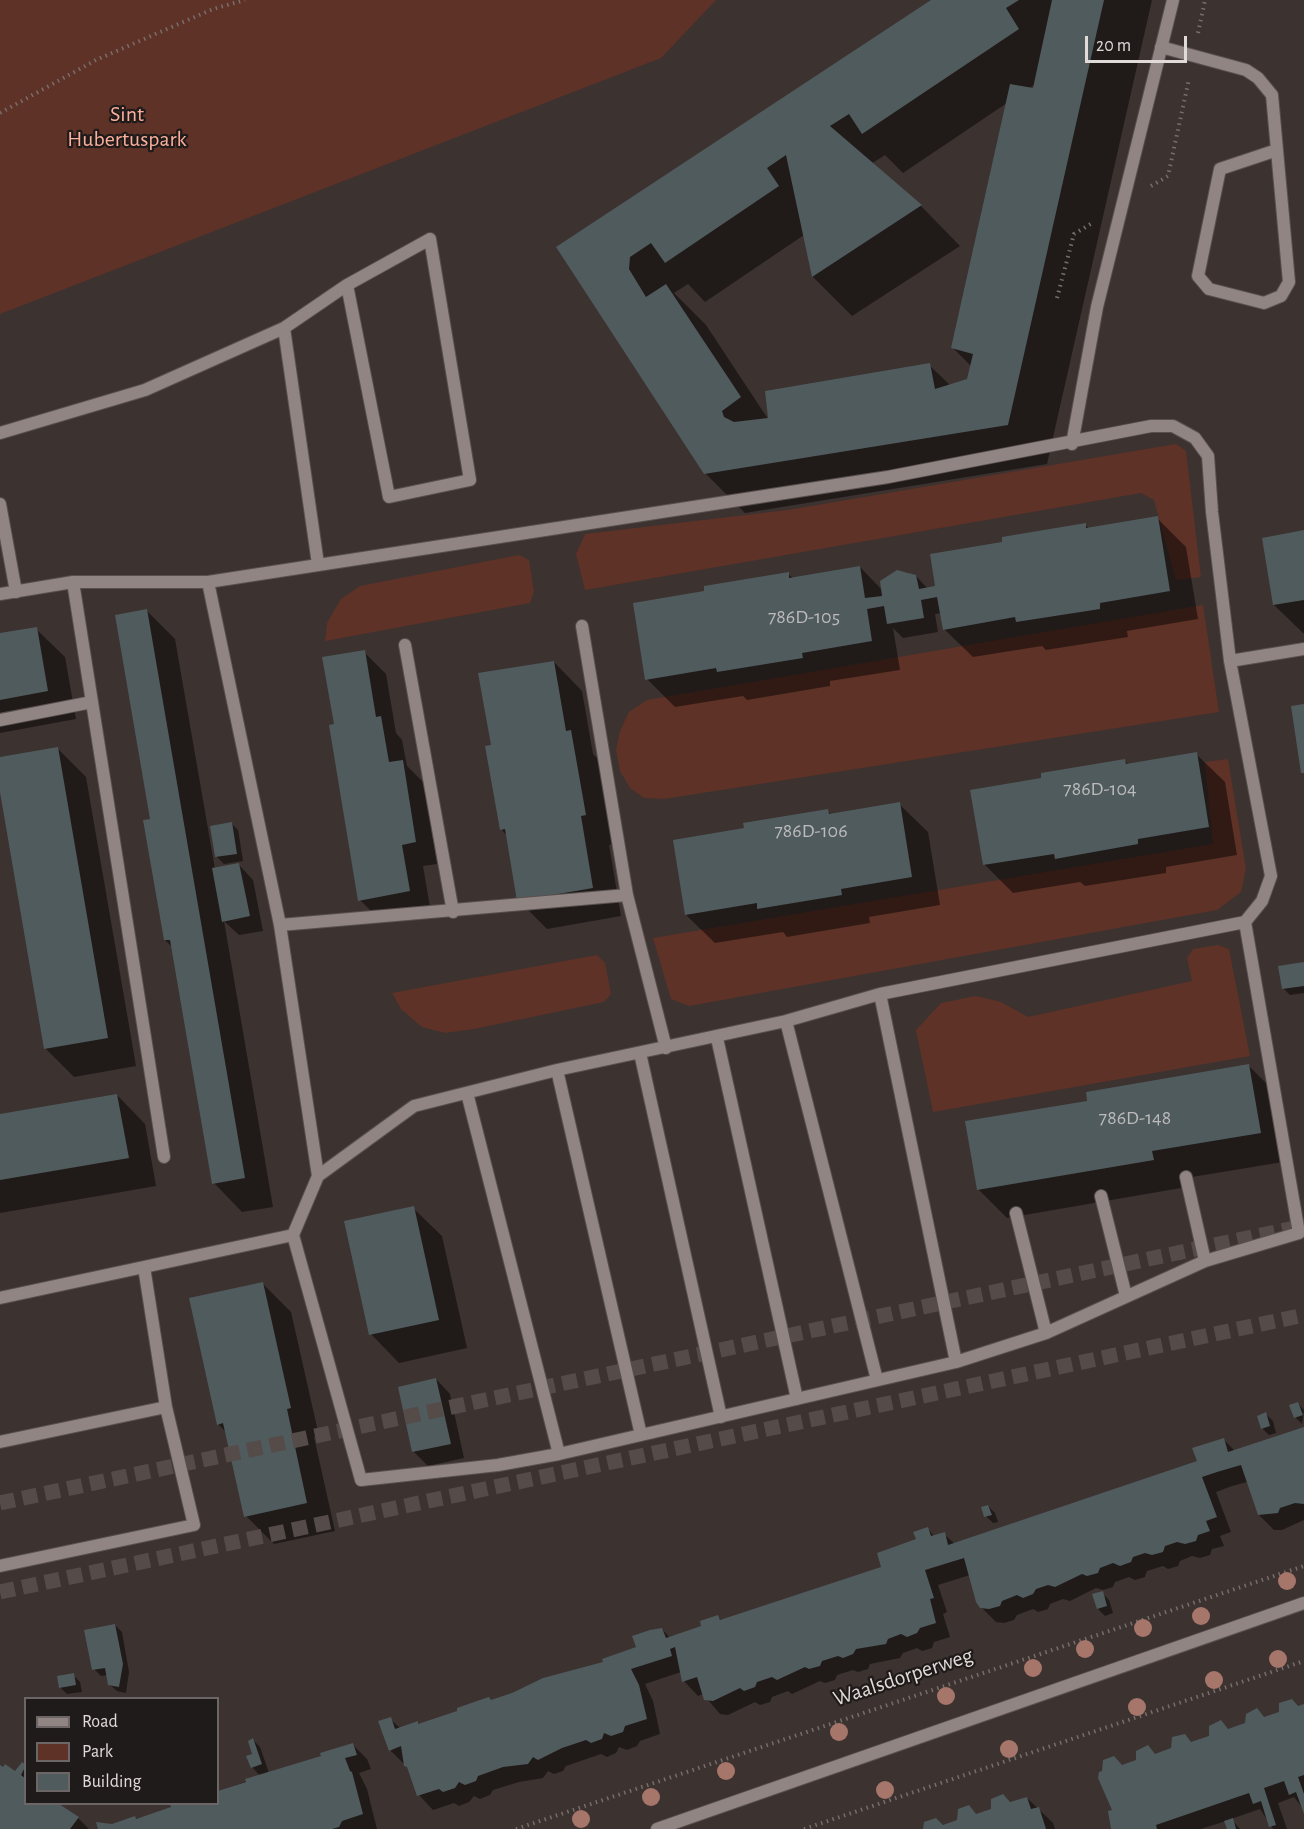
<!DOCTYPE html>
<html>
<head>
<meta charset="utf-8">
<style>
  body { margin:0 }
  #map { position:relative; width:1304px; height:1829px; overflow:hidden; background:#3c3230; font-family:"Alegreya Sans",sans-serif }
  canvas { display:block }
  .legend { position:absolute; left:24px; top:1697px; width:195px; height:108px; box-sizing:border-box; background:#1f1b1a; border:2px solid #6c6766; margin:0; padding:8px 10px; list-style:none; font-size:18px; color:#e0dad8 }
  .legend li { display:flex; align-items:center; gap:12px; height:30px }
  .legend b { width:30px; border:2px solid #6c6766 }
  .scale { position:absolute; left:1085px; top:36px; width:102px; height:27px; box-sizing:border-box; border:3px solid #e0dad8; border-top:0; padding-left:8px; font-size:18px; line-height:21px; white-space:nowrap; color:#e0dad8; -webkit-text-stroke:4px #1f1b1a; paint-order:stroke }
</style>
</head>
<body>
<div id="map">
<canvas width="1304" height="1829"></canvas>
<ul class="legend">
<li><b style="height:8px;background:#908582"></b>Road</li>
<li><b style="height:16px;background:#5f3227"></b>Park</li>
<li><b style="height:16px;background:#505b5e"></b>Building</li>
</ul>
<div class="scale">20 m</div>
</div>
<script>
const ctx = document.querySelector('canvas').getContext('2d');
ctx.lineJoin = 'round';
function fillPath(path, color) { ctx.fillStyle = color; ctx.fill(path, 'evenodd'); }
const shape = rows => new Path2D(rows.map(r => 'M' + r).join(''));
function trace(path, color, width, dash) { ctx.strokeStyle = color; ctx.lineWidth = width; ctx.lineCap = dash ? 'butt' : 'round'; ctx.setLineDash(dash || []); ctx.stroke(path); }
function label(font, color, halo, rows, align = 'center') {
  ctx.font = font + ' "Alegreya Sans",sans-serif'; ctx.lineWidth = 4.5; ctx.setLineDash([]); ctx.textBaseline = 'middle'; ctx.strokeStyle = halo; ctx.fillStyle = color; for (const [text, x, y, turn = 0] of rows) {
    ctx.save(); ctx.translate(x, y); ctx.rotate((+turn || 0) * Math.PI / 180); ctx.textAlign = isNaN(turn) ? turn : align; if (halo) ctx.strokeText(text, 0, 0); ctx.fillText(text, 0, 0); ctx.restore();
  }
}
fillPath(shape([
  [0,0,716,0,661,58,0,314],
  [1176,444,1186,451,1201,577,1176,580,1154,500,1141,493,585,590,576,554,585,534,788,510],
  [519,555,529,560,534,592,530,603,325,641,327,623,341,599,360,586],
  [1203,605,1219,712,664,799,644,798,630,788,620,771,616,750,620,731,629,712,647,700],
  [1228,759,1246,869,1241,892,1217,910,689,1006,671,999,653,938,1213,844,1205,762],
  [1218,945,1229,949,1250,1056,933,1112,916,1030,941,1003,976,996,1001,1002,1028,1017,1192,981,1187,958,1193,949],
  [597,955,605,963,611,994,604,1002,474,1029,445,1033,422,1027,401,1009,392,993]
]), '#5f3227');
fillPath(shape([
  [934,0,1152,0,1047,464,745,513,705,473,558,247],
  [1036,84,1034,90,1028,89],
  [1007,103,952,347,972,367,969,381,951,386,929,365,770,422,706,325,674,293,688,284,705,302,804,235,813,277,852,316,960,246,921,206,871,164,885,155,903,173],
  [1157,518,1186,547,1198,619,1127,631,1128,637,1046,650,1042,646,973,657,944,629,942,613,935,614,938,632,903,638,893,628,900,670,830,681,830,686,747,700,743,696,675,707,647,679,706,592,788,574,793,578,860,567,883,591,895,573,906,572,916,576,928,589,935,588,1004,544,1085,525,1090,529],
  [1304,532,1304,633,1303,633,1274,605],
  [147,611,175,639,215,869,239,865,253,880,263,931,239,935,224,921,273,1207,242,1212,214,1183,173,948,165,940,152,820],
  [36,629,65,657,76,719,0,733,0,635],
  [364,652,386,674,396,733,402,740,407,766,424,783,437,864,423,866,431,913,382,922,360,900,335,725],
  [554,662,582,691,593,754,599,760,614,844,609,845,621,916,547,929,518,900,507,836,501,829,493,746],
  [58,749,86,777,136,1066,74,1077,46,1049,0,783,0,759],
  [1196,754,1225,782,1237,855,1166,867,1166,873,1085,886,1080,882,1013,893,984,864,1043,779,1125,761,1129,765],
  [899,804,928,832,940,905,869,917,870,923,787,937,783,932,715,943,686,915,827,811,832,815],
  [231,823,238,830,243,861,224,864,217,857],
  [1304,963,1304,993,1290,995,1283,988],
  [1249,1066,1277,1094,1289,1161,1180,1179,1181,1188,1007,1218,978,1189,1088,1102],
  [117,1095,145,1124,156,1186,0,1213,0,1115],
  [413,1208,442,1236,467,1348,399,1363,371,1334],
  [262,1283,291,1312,319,1436,314,1437,335,1531,274,1544,246,1516,227,1433,218,1424],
  [436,1379,450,1394,464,1458,428,1466,413,1451],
  [1298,1404,1304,1410,1302,1424,1295,1417],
  [1266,1414,1273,1421,1276,1433,1269,1435,1262,1428],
  [1304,1428,1304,1520,1282,1530,1274,1530,1259,1515,1247,1482,1232,1486,1216,1492,1231,1532,1220,1536,1224,1546,1212,1549,1210,1555,1200,1558,1192,1556,1180,1561,1178,1566,1168,1569,1163,1566,1147,1571,1145,1577,1135,1580,1129,1577,1115,1582,1113,1587,1103,1590,1096,1588,1070,1601,1063,1599,1050,1604,1048,1609,1038,1612,1033,1609,1017,1615,1014,1620,1004,1623,996,1622,981,1607,970,1575,938,1585,947,1612,943,1614,950,1637,934,1642,932,1648,922,1651,917,1648,903,1653,900,1658,870,1664,868,1669,858,1672,853,1670,837,1675,835,1680,825,1683,820,1681,792,1694,788,1691,772,1697,770,1702,760,1705,755,1702,728,1715,720,1714,703,1694,698,1696,684,1681,681,1672,645,1684,653,1701,660,1734,640,1741,637,1746,627,1750,619,1747,616,1753,607,1757,601,1754,566,1766,563,1771,554,1774,548,1771,543,1778,519,1782,493,1790,490,1795,480,1799,474,1796,469,1802,459,1806,454,1803,433,1810,419,1795,409,1769,390,1750,390,1719,400,1728,417,1723,419,1725,605,1663,638,1648,662,1629,670,1638,703,1627,718,1617,722,1621,883,1568,928,1529,935,1537,944,1534,955,1544,1199,1462,1223,1439,1235,1451],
  [988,1506,995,1513,998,1522,993,1523,986,1516],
  [1102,1593,1109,1600,1113,1613,1105,1616,1098,1609],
  [115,1625,122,1632,129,1672,126,1693,117,1691,109,1684,108,1675,101,1676,94,1669],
  [73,1675,80,1682,82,1692,67,1694,60,1687],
  [1304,1706,1304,1810,1294,1797,1278,1803,1287,1829,1273,1829,1260,1809,1231,1819,1240,1829,1228,1829,1226,1821,1201,1829,1114,1829,1114,1811,1122,1766],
  [253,1740,260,1747,269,1773,323,1757,352,1744,367,1759,371,1769,359,1773,367,1789,377,1829,101,1829,173,1808,172,1804,218,1804,218,1792,260,1776,252,1767],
  [22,1764,26,1766,26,1804,51,1804,78,1818,89,1829,0,1829,0,1766,15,1773],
  [1027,1798,1053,1823,1055,1829,925,1829,943,1826]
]), '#0007');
fillPath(shape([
  [931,0,1019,0,1006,8,1019,29,862,134,849,114,830,126,922,205,812,277,786,155,767,168,779,186,665,263,651,243,630,257,629,269,646,297,666,284,741,397,722,411,724,417,734,422,768,418,765,391,930,363,935,389,967,379,973,354,951,348,1010,84,1033,88,1052,0,1104,0,1008,425,704,474,556,247],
  [1158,516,1170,591,1100,603,1100,609,1016,622,1015,617,943,630,937,597,921,600,924,618,887,624,884,606,867,609,872,641,802,653,803,658,717,672,716,668,645,680,633,603,704,591,704,586,789,572,789,578,860,566,865,598,882,596,880,581,897,570,916,575,919,589,935,586,930,554,1002,542,1002,537,1086,523,1086,528],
  [1304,530,1304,600,1273,605,1262,538],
  [147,609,245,1178,212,1184,170,940,164,940,143,820,150,819,115,615],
  [37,627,48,691,0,700,0,633],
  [365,650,376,717,381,716,389,762,403,760,416,842,402,845,410,891,358,901,329,725,334,724,322,657],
  [554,661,566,731,571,730,586,815,581,816,593,888,517,901,505,829,500,830,485,746,491,745,478,673],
  [1304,704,1304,773,1301,773,1291,706],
  [58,747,108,1038,44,1049,0,792,0,757],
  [1197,752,1209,827,1138,839,1138,844,1055,859,1054,854,983,865,970,790,1041,778,1041,773,1125,759,1126,764],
  [900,802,912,877,841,889,842,895,757,909,757,903,685,915,673,840,744,828,743,823,828,809,829,814],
  [232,822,237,854,215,857,210,826],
  [239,863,250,916,222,922,212,868],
  [1304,962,1304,986,1282,989,1278,966],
  [1249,1064,1261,1133,1152,1151,1154,1160,977,1190,965,1121,1087,1101,1086,1092],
  [117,1094,129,1158,0,1180,0,1114],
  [414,1206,439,1320,369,1335,344,1221],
  [263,1282,291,1408,287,1409,307,1503,244,1517,223,1423,217,1425,189,1298],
  [436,1378,451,1444,412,1452,398,1387],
  [1298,1402,1303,1415,1294,1418,1289,1405],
  [1266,1412,1270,1426,1261,1429,1257,1416],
  [1304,1427,1304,1504,1295,1503,1280,1508,1278,1513,1258,1515,1241,1465,1217,1472,1202,1477,1217,1517,1206,1521,1210,1531,1198,1535,1196,1541,1185,1544,1177,1542,1165,1546,1163,1552,1152,1555,1145,1553,1133,1557,1131,1562,1120,1566,1113,1563,1100,1568,1098,1573,1087,1576,1082,1574,1055,1587,1048,1585,1036,1589,1033,1594,1023,1598,1017,1595,1002,1601,1000,1606,989,1609,980,1608,976,1602,964,1558,925,1570,934,1598,930,1599,936,1623,920,1628,917,1633,907,1637,901,1634,888,1639,886,1644,856,1649,853,1654,843,1658,838,1656,822,1661,820,1666,809,1669,805,1667,777,1680,772,1677,757,1682,755,1687,744,1691,740,1688,713,1701,704,1700,697,1677,682,1682,675,1647,670,1649,672,1656,631,1669,639,1685,647,1719,625,1726,623,1732,611,1736,604,1733,602,1739,591,1743,586,1740,562,1748,538,1760,533,1757,528,1764,503,1767,478,1776,476,1781,465,1785,459,1782,455,1788,443,1792,439,1789,417,1796,407,1767,404,1766,401,1746,389,1751,378,1721,391,1717,395,1729,418,1721,418,1724,457,1711,457,1708,477,1701,489,1697,491,1700,512,1693,543,1678,603,1662,602,1659,636,1647,632,1636,650,1630,662,1628,666,1638,701,1626,700,1621,718,1615,720,1620,881,1567,877,1553,916,1539,913,1532,928,1527,931,1536,945,1532,948,1545,1197,1461,1192,1448,1224,1438,1228,1452],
  [988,1505,992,1515,984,1517,981,1507],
  [1103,1591,1107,1606,1097,1609,1092,1594],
  [115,1624,123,1664,119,1687,108,1685,105,1668,92,1670,84,1630],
  [74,1673,76,1685,59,1688,57,1676],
  [1292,1699,1298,1706,1304,1704,1304,1775,1298,1777,1304,1794,1304,1814,1296,1792,1289,1795,1284,1781,1264,1788,1276,1825,1269,1827,1261,1801,1253,1804,1249,1793,1156,1825,1157,1829,1111,1829,1108,1811,1112,1810,1098,1778,1099,1772,1102,1771,1103,1760,1114,1756,1122,1765,1136,1760,1136,1751,1148,1745,1155,1754,1171,1748,1172,1737,1185,1734,1191,1742,1209,1736,1209,1726,1221,1720,1228,1729,1245,1723,1246,1714,1257,1708,1264,1717,1279,1712,1279,1703],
  [253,1738,262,1764,251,1768,246,1756,252,1754,248,1741],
  [353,1743,357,1755,345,1758,350,1771,352,1772,363,1814,342,1821,339,1827,332,1829,98,1829,96,1822,112,1824,135,1816,136,1819,171,1807,170,1804,218,1804,218,1791,246,1782,245,1779,321,1756,320,1753],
  [22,1762,26,1765,21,1775,26,1779,26,1804,59,1804,79,1817,70,1829,0,1829,0,1765,3,1767,5,1764,15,1771],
  [1003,1794,1010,1802,1027,1797,1031,1809,1039,1807,1046,1829,923,1829,924,1822,936,1818,943,1825,957,1820,958,1809,969,1805,976,1814,991,1809,991,1799],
  [1233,1818,1236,1829,1227,1829,1224,1821]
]), '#505b5e');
trace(shape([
  [0,1503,1304,1226],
  [0,1592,1304,1315]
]), '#554b49', 15, [15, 8]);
const lane = shape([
  [1161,47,1246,70,1258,78,1272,95,1289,282,1281,296,1264,303,1209,289,1198,276,1220,169,1277,150],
  [430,239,470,480,389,497,347,285,430,239],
  [284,328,318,564],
  [0,433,145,390,284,328,347,285],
  [1072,444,1097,307,1173,0],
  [0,504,16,592],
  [73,582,164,1157],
  [208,582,280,925,318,1176],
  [0,594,73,582,208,582,888,477,1151,426,1173,426,1195,438,1208,456,1212,512,1230,661,1271,876,1262,901,1245,922,880,994,786,1021,557,1070,414,1106,318,1176,293,1235,0,1298],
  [582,626,627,895],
  [405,645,453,912],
  [1230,661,1304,649],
  [0,720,92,702],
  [280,925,627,895,666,1048],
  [880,994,956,1362],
  [786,1021,877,1380],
  [717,1038,797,1399],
  [640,1053,721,1417],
  [557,1070,641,1435],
  [467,1093,559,1454],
  [1186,1177,1205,1261],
  [1101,1196,1126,1296],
  [1016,1213,1046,1333],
  [293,1235,361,1480,498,1465,559,1454,956,1362,1046,1333,1205,1261,1299,1233,1245,922],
  [0,1442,166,1407],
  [0,1566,194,1525,166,1407,144,1267]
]);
const street = shape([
  [657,1829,1304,1603]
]);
trace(lane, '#58504e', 14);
trace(street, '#58504e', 14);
trace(shape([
  [1198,33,1205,0],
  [0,113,96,60,213,9,245,0],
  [1151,186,1168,176,1189,79],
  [1057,298,1074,234,1094,222],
  [516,1829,1304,1566],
  [804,1829,1304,1661]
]), '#776e6c', 4, [1.5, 4.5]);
trace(lane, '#908582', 12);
trace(street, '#908582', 12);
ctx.fillStyle = '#a6766b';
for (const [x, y] of [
  [1287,1581],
  [1201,1616],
  [1143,1628],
  [1085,1649],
  [1278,1659],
  [1033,1668],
  [1214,1680],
  [946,1696],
  [1137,1707],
  [839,1732],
  [1009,1749],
  [726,1771],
  [885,1790],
  [651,1797],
  [581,1819]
]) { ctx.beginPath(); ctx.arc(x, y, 9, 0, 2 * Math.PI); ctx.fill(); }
label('20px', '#bcbaba', null, [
  ["786D-105",804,617],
  ["786D-104",1100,789],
  ["786D-106",811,831],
  ["786D-148",1135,1118]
]);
label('22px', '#fcae9b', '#1f1b1a', [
  ["Sint",127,114],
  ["Hubertuspark",127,139]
]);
label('22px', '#e0dad8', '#1f1b1a', [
  ["Waalsdorperweg",903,1677,-18]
]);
</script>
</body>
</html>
